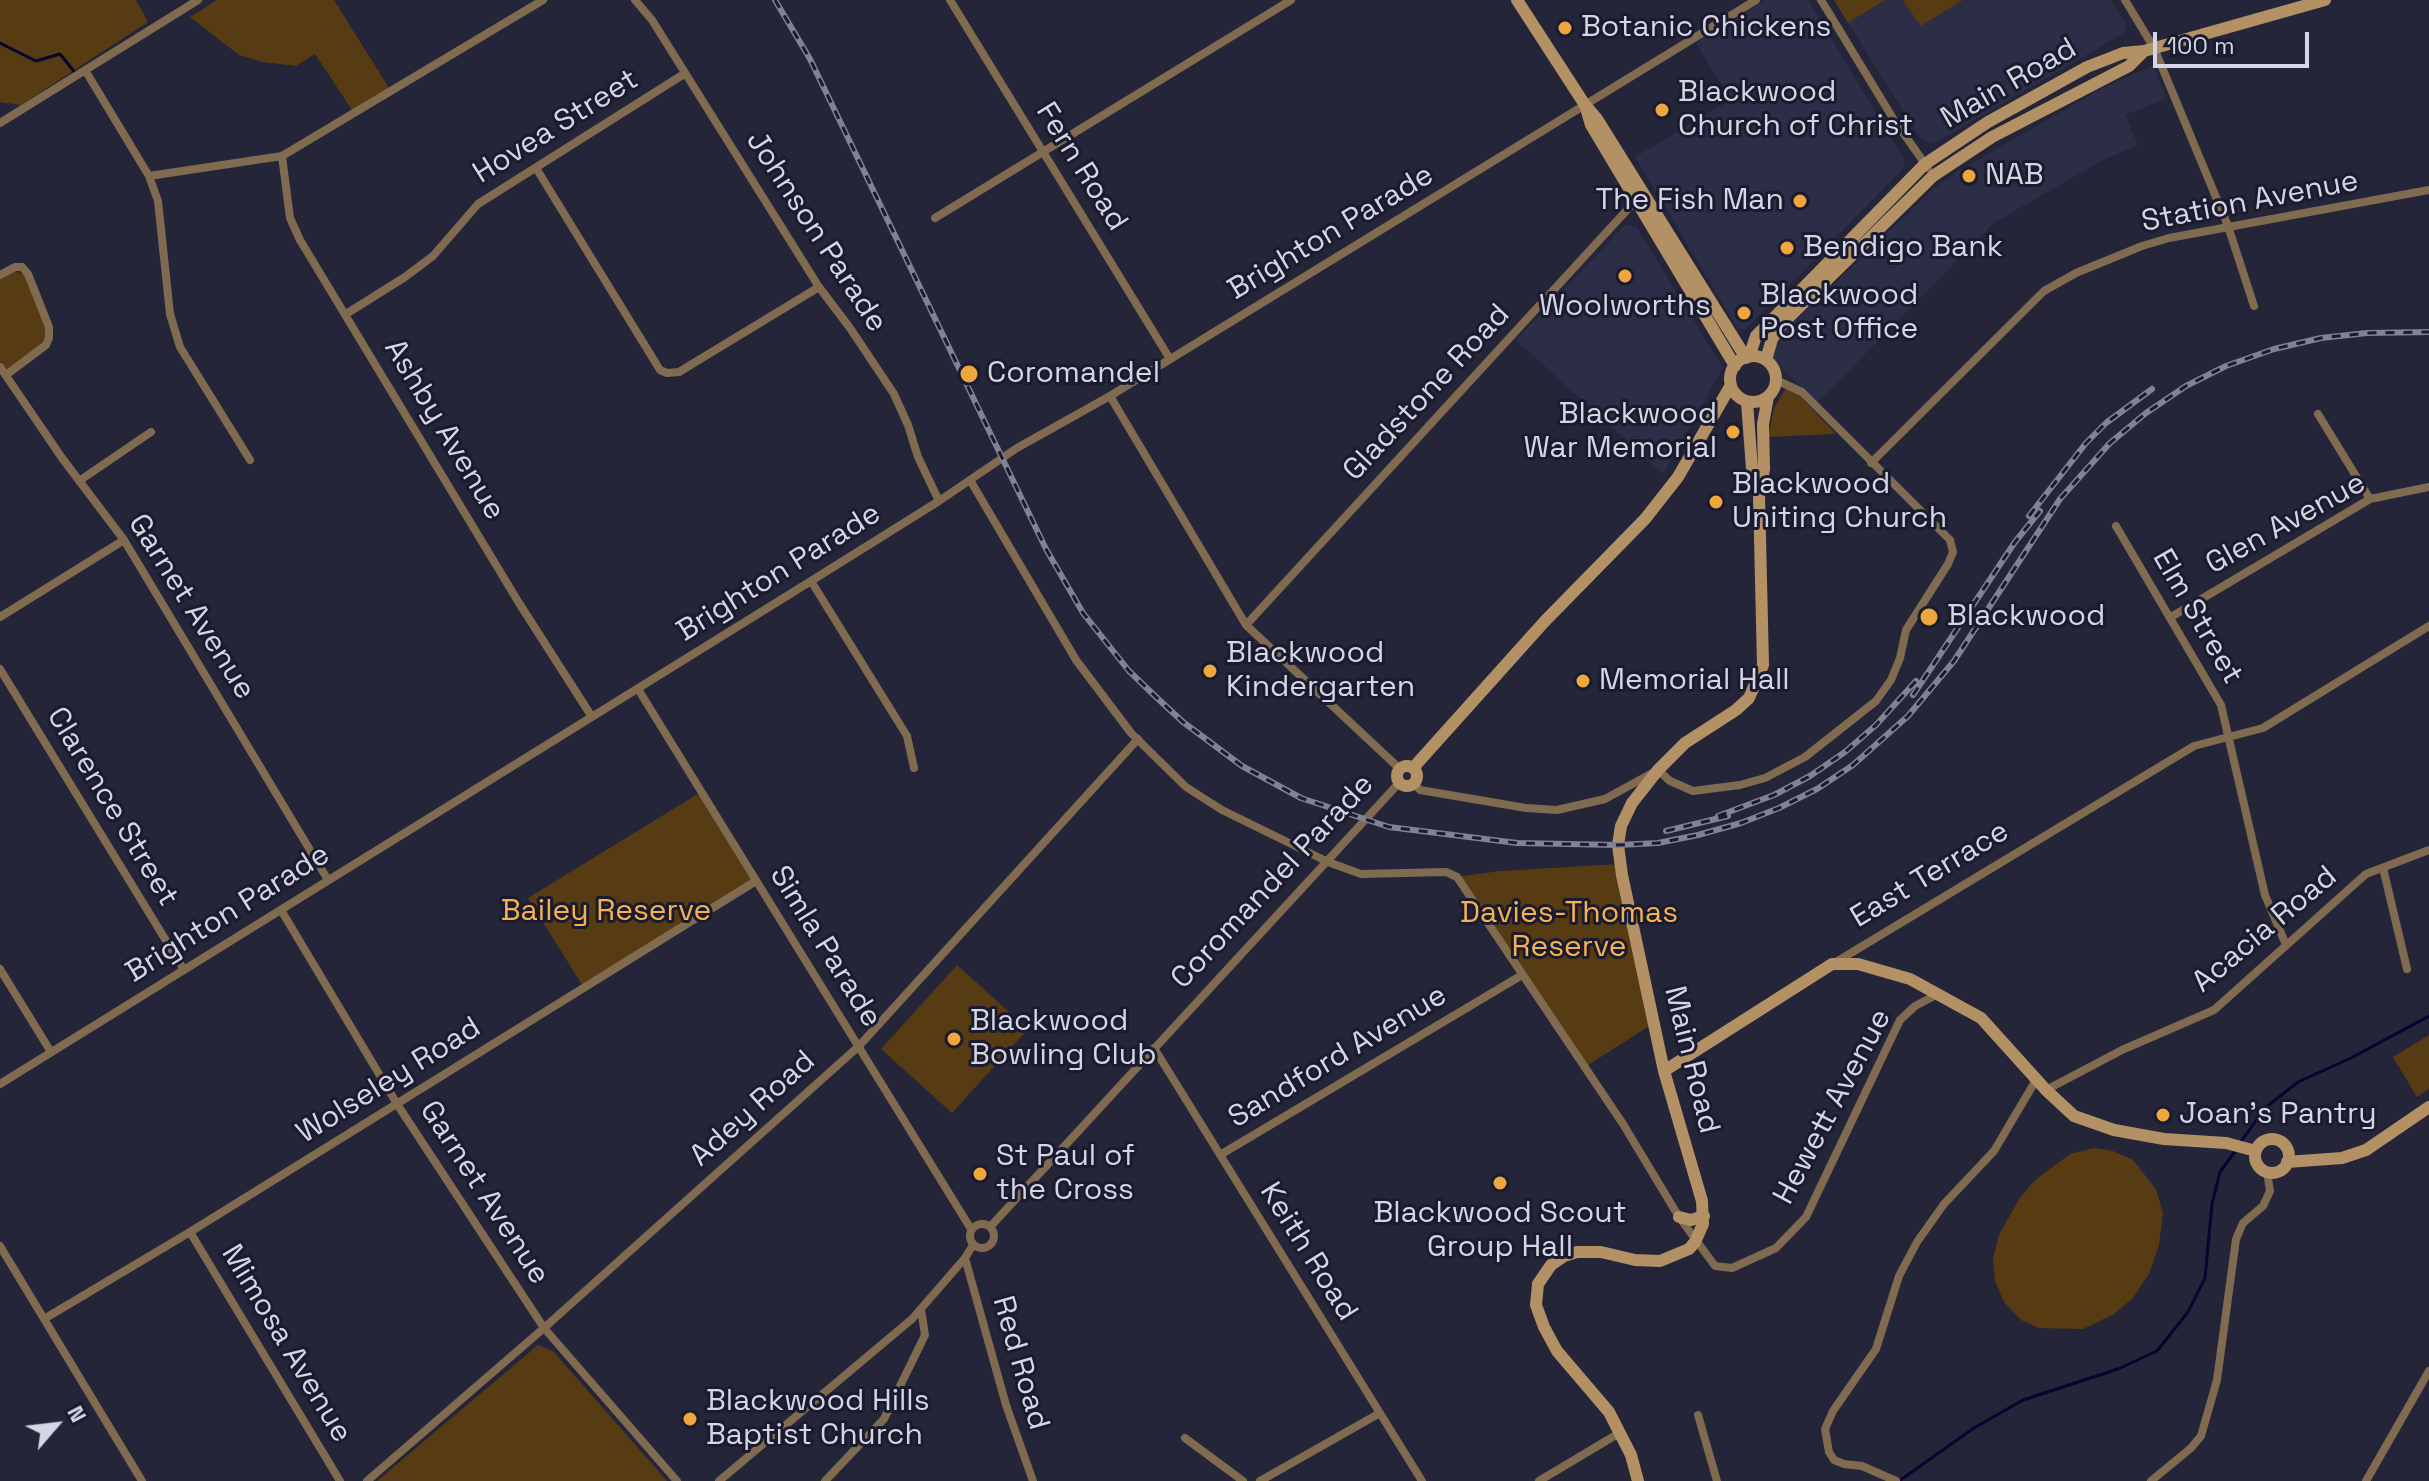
<!DOCTYPE html>
<html>
<head>
<meta charset="utf-8">
<style>
  body { margin:0 }
  #map { position:relative; width:2429px; height:1481px; overflow:hidden; background:#242539; font-family:"Space Grotesk",sans-serif }
  canvas { display:block }
  .north { position:absolute; left:16px; top:1385px; width:80px; height:80px; -webkit-text-stroke:6px #1a1b2f; paint-order:stroke; rotate:62deg; font-size:22px; font-weight:700; line-height:32px; text-align:center; color:#d4d6e4 }
  .north::after { content:''; display:block; margin:auto; width:28px; height:36px; background:#d4d6e4; clip-path:polygon(50% 0,100% 100%,50% 72%,0 100%) }
  .scale { position:absolute; left:2153px; top:32px; width:156px; height:36px; box-sizing:border-box; border:4px solid #d4d6e4; border-top:0; padding-left:10px; font-size:24px; line-height:28px; white-space:nowrap; color:#d4d6e4; -webkit-text-stroke:6px #1a1b2f; paint-order:stroke }
</style>
</head>
<body>
<div id="map">
<canvas width="2429" height="1481"></canvas>
<div class="north">N</div>
<div class="scale">100 m</div>
</div>
<script>
const ctx = document.querySelector('canvas').getContext('2d');
ctx.lineJoin = 'round';
function fillPath(path, color) { ctx.fillStyle = color; ctx.fill(path, 'evenodd'); }
const shape = rows => new Path2D(rows.map(r => 'M' + r).join(''));
function trace(path, color, width, dash) { ctx.strokeStyle = color; ctx.lineWidth = width; ctx.lineCap = dash ? 'butt' : 'round'; ctx.setLineDash(dash || []); ctx.stroke(path); }
function label(font, color, halo, rows, align = 'center') {
  ctx.font = font + ' "Space Grotesk",sans-serif'; ctx.lineWidth = 6; ctx.setLineDash([]); ctx.textBaseline = 'middle'; ctx.strokeStyle = halo; ctx.fillStyle = color; for (const [text, x, y, turn = 0] of rows) {
    ctx.save(); ctx.translate(x, y); ctx.rotate((+turn || 0) * Math.PI / 180); ctx.textAlign = isNaN(turn) ? turn : align; if (halo) ctx.strokeText(text, 0, 0); ctx.fillText(text, 0, 0); ctx.restore();
  }
}
fillPath(shape([
  [1765,0,1808,0,1905,160,1903,169,1745,330,1737,328,1635,157,1731,100,1696,43],
  [1885,0,1902,0,1921,26,1963,0,2111,0,2126,24,2124,33,1933,144,1920,138,1848,23],
  [2154,65,2166,99,2125,115,2138,145,2103,160,1994,223,1817,403,1771,357,1773,342,1933,189,1963,168,2103,88],
  [1625,225,1636,226,1723,368,1663,474,1516,340]
]), '#2c2d47');
fillPath(shape([
  [0,0,136,0,148,22,21,105,0,102],
  [217,0,334,0,389,88,352,110,315,54,296,66,263,62,239,55,190,17],
  [1834,0,1885,0,1848,23],
  [1902,0,1963,0,1921,26],
  [14,271,26,275,45,327,46,338,43,345,6,371,0,361,0,278],
  [1786,388,1798,394,1836,434,1768,437,1774,408],
  [701,792,756,881,584,988,528,898],
  [1620,864,1654,1023,1585,1067,1457,877,1500,871],
  [957,965,1028,1029,952,1113,881,1049],
  [2429,1035,2429,1089,2417,1097,2393,1057],
  [2094,1148,2113,1151,2133,1160,2156,1189,2163,1213,2159,1245,2149,1274,2132,1299,2114,1314,2083,1329,2039,1328,2021,1320,2004,1302,1995,1281,1993,1259,1999,1235,2019,1199,2035,1180,2070,1154],
  [538,1345,553,1351,667,1481,377,1481]
]), '#573b13');
trace(shape([
  [0,43,36,61,60,54,77,75],
  [2240,1143,2265,1108,2298,1082,2351,1058,2429,1016],
  [1899,1481,1974,1428,2023,1400,2118,1369,2157,1351,2188,1312,2205,1278,2212,1204,2220,1172,2236,1150]
]), '#0a022f', 3);
trace(shape([
  [635,0,652,20,819,287,850,328,894,394,908,425,918,457,939,501],
  [950,0,1170,359],
  [1821,0,1894,120,1928,168],
  [2125,0,2154,48,2228,226,2254,306],
  [85,70,149,176,158,201,170,314,180,347,250,460],
  [0,123,198,0],
  [282,156,290,218,300,240,519,603,592,717],
  [536,168,660,370,667,373,679,372,819,287],
  [149,176,282,156,543,0],
  [935,218,1291,0],
  [0,275,15,267,22,267,28,274,49,327,49,338,46,345,6,375],
  [346,314,405,277,433,256,478,204,684,74],
  [0,367,62,458,124,540,328,880],
  [1110,396,1246,625,1400,769],
  [2318,414,2370,499],
  [1871,463,2044,291,2076,273,2142,246,2169,238,2429,190],
  [970,480,1076,660,1131,733,1186,787,1222,810,1328,862,1361,874,1446,872,1457,877,1623,1124,1679,1217,1715,1266,1732,1268,1776,1248,1806,1217,1900,1020,1915,1006,1938,994],
  [79,481,151,432],
  [2116,526,2221,705,2265,895,2286,945],
  [811,581,907,736,914,768],
  [0,617,124,540],
  [2171,617,2370,499,2429,487],
  [1246,625,1638,198],
  [0,669,184,970],
  [638,689,971,1229],
  [1414,784,1420,790,1526,808,1557,810,1605,799,1658,770,1670,781,1693,791,1740,785,1765,778,1805,757,1876,701,1891,680,1900,658,1906,630,1948,564,1953,552,1950,540,1802,392,1776,380],
  [2383,868,2407,969],
  [281,910,397,1104,544,1328,677,1481],
  [1836,962,2194,746,2263,728,2429,626],
  [0,969,51,1052],
  [1154,1048,1422,1481],
  [0,1084,811,581,939,501,1017,448,1110,396,1756,0],
  [2046,1090,2122,1050,2214,1010,2366,874,2429,850],
  [1220,1155,1522,975],
  '970 1236a12 12 0 1 1 24 0a12 12 0 1 1-24 0Z',
  [990,1227,1399,783],
  [190,1232,340,1481],
  [0,1246,142,1481],
  [965,1258,1006,1405,1033,1481],
  [44,1319,190,1232,756,881],
  [1698,1415,1717,1481],
  [1185,1438,1243,1481],
  [367,1481,544,1328,859,1046,1138,739],
  [719,1481,912,1319,965,1258,973,1245],
  [825,1481,884,1419,925,1335,921,1309],
  [1260,1481,1380,1413],
  [1539,1481,1621,1432],
  [1896,1481,1862,1466,1844,1464,1834,1460,1829,1452,1825,1429,1833,1411,1876,1349,1899,1276,1917,1242,1944,1204,1994,1151,2036,1080],
  [2151,1481,2191,1448,2201,1436,2217,1380,2236,1239,2243,1223,2263,1206,2270,1191,2267,1172],
  [2366,1481,2429,1371]
]), '#816b50', 8);
trace(shape([
  [1517,0,1585,105,1597,119,1746,358],
  [1586,108,1591,125,1735,366],
  '1730 379a23 23 0 1 1 46 0a23 23 0 1 1-46 0Z',
  [1749,357,1756,336,1925,164,1988,122,2087,67,2123,53,2144,51,2325,0],
  [1766,360,1772,339,1783,323,1933,176,1992,137,2129,66,2144,51],
  [1760,492,1764,469,1763,424,1768,397],
  '1397 776a10 10 0 1 1 20 0a10 10 0 1 1-20 0Z',
  [1413,768,1545,621,1645,519,1678,477,1731,385],
  [1664,1071,1832,964,1858,964,1910,979,1981,1018,2046,1090,2074,1116,2114,1130,2164,1139,2226,1143,2256,1151],
  '2255 1156a17 17 0 1 1 34 0a17 17 0 1 1-34 0Z',
  [2287,1162,2342,1158,2366,1150,2429,1107],
  [1679,1217,1691,1220,1704,1216],
  [1638,1481,1631,1455,1609,1412,1557,1351,1544,1327,1536,1305,1538,1284,1551,1265,1564,1256,1577,1252,1601,1252,1635,1260,1660,1261,1689,1249,1695,1242,1703,1224,1702,1201,1664,1071,1622,875,1618,845,1621,826,1632,803,1658,770,1685,743,1736,710,1749,698,1763,665,1759,495,1752,469,1747,402]
]), '#b49165', 12);
const rail = shape([
  [775,0,810,59,1046,549,1083,613,1129,671,1156,697,1183,722,1242,766,1301,798,1389,827,1517,843,1618,845,1658,843,1698,835,1741,823,1779,808,1817,789,1853,765,1908,716,1954,661,2060,499,2110,443,2146,413,2186,386,2226,366,2274,349,2321,338,2367,333,2429,332],
  [2029,516,2086,443,2106,423,2152,389],
  [1913,695,2015,542,2040,511],
  [1718,816,1774,795,1810,776,1845,752,1876,725,1916,681],
  [1666,831,1728,816]
]);
trace(rail, '#818293', 6);
trace(rail, '#1a1b2f', 3, [9]);
for (const [x, y, r, color] of [
  [1565,28,8,"#efa73d"],
  [1662,110,8,"#efa73d"],
  [1969,176,8,"#efa73d"],
  [1800,201,8,"#efa73d"],
  [1787,248,8,"#efa73d"],
  [1625,276,8,"#efa73d"],
  [1744,313,8,"#efa73d"],
  [969,374,10,"#efa73d"],
  [1733,432,8,"#efa73d"],
  [1716,502,8,"#efa73d"],
  [1929,617,10,"#efa73d"],
  [1210,671,8,"#efa73d"],
  [1583,681,8,"#efa73d"],
  [954,1039,8,"#efa73d"],
  [2163,1115,8,"#efa73d"],
  [980,1174,8,"#efa73d"],
  [1500,1183,8,"#efa73d"],
  [690,1419,8,"#efa73d"]
]) { const dot = new Path2D(); dot.arc(x, y, r, 0, 2 * Math.PI); ctx.fillStyle = color; ctx.fill(dot); trace(dot, '#1a1b2f', 3); }
label('30px', '#d4d6e4', '#1a1b2f', [
  ["Botanic Chickens",1581,28],
  ["Blackwood",1678,93],
  ["Church of Christ",1678,127],
  ["NAB",1985,176],
  ["The Fish Man",1784,201,"right"],
  ["Bendigo Bank",1803,248],
  ["Blackwood",1760,296],
  ["Post Office",1760,330],
  ["Woolworths",1625,307,"center"],
  ["Coromandel",987,374],
  ["Blackwood",1717,415,"right"],
  ["War Memorial",1717,449,"right"],
  ["Blackwood",1732,485],
  ["Uniting Church",1732,519],
  ["Blackwood",1947,617],
  ["Blackwood",1226,654],
  ["Kindergarten",1226,688],
  ["Memorial Hall",1599,681],
  ["Blackwood",970,1022],
  ["Bowling Club",970,1056],
  ["Joan's Pantry",2179,1115],
  ["St Paul of",996,1157],
  ["the Cross",996,1191],
  ["Blackwood Scout",1500,1214,"center"],
  ["Group Hall",1500,1248,"center"],
  ["Blackwood Hills",706,1402],
  ["Baptist Church",706,1436]
], 'left');
label('30px', '#d4d6e4', '#1a1b2f', [
  ["Main Road",2009,84,-30],
  ["Hovea Street",556,127,-32],
  ["Fern Road",1081,167,58],
  ["Station Avenue",2250,202,-11],
  ["Johnson Parade",816,232,57],
  ["Brighton Parade",1331,233,-31],
  ["Gladstone Road",1427,393,-47],
  ["Ashby Avenue",444,430,59],
  ["Glen Avenue",2286,524,-29],
  ["Brighton Parade",779,573,-32],
  ["Garnet Avenue",191,607,58],
  ["Elm Street",2197,617,60],
  ["Clarence Street",112,807,59],
  ["East Terrace",1930,875,-31],
  ["Coromandel Parade",1273,882,-47],
  ["Brighton Parade",228,914,-32],
  ["Acacia Road",2265,930,-40],
  ["Simla Parade",825,947,58],
  ["Sandford Avenue",1338,1057,-31],
  ["Main Road",1691,1060,76],
  ["Wolseley Road",389,1081,-32],
  ["Hewett Avenue",1833,1107,-62],
  ["Adey Road",753,1109,-42],
  ["Garnet Avenue",484,1193,57],
  ["Keith Road",1308,1252,58],
  ["Mimosa Avenue",286,1344,59],
  ["Red Road",1020,1363,74]
]);
label('30px', '#f6b150', '#1a1b2f', [
  ["Bailey Reserve",606,912],
  ["Davies-Thomas",1569,914],
  ["Reserve",1569,948]
]);
</script>
</body>
</html>
